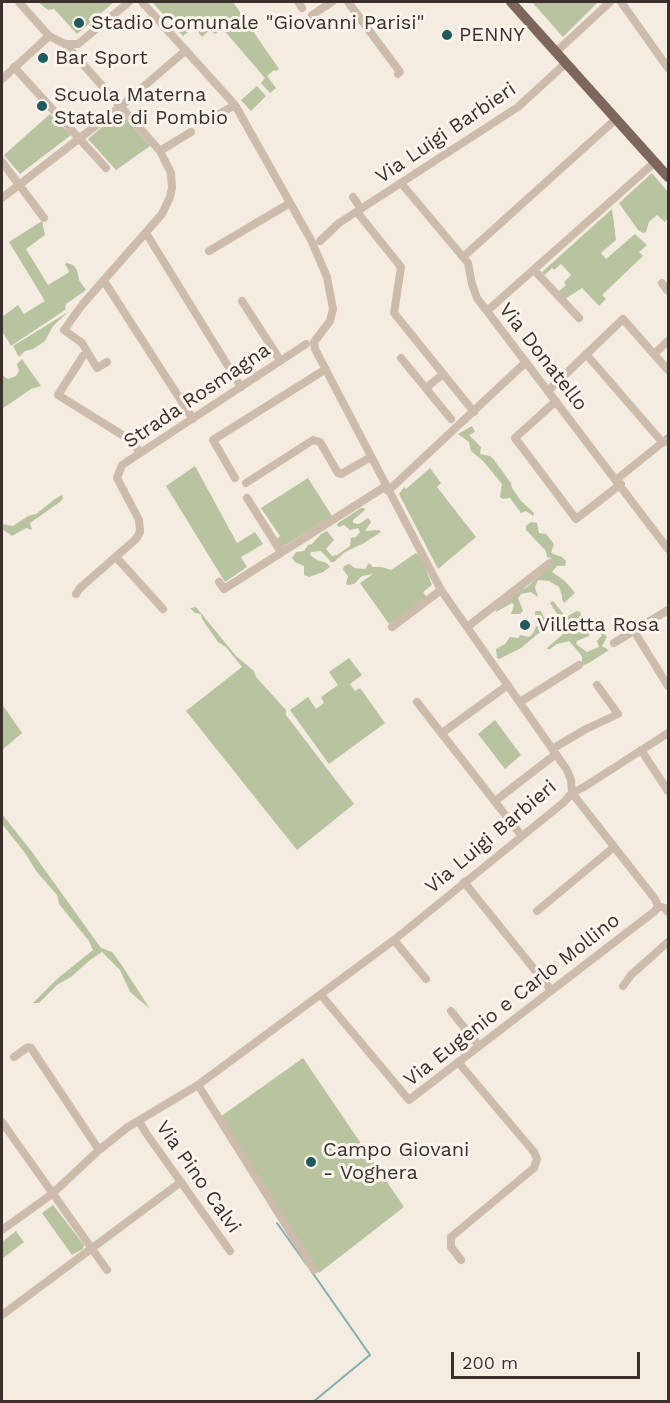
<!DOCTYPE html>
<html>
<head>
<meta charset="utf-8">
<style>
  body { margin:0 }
  #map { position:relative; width:670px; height:1403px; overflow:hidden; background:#f4ebe1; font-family:"Work Sans",sans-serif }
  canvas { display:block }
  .frame { position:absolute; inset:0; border:3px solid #3b302b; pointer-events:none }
  .scale { position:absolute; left:451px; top:1352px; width:189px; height:27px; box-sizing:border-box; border:3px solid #3b302b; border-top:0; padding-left:8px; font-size:18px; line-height:21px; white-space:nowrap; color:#3b302b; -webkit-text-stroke:4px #fbf5ee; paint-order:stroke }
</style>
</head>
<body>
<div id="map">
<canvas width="670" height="1403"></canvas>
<div class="frame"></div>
<div class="scale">200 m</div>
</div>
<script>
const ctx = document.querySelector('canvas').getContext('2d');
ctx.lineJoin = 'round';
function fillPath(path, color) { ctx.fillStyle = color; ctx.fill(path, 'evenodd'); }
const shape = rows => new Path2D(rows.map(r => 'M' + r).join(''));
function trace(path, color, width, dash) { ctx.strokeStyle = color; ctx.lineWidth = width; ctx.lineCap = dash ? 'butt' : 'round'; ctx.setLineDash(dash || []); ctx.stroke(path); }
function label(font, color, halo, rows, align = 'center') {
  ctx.font = font + ' "Work Sans",sans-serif'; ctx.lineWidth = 6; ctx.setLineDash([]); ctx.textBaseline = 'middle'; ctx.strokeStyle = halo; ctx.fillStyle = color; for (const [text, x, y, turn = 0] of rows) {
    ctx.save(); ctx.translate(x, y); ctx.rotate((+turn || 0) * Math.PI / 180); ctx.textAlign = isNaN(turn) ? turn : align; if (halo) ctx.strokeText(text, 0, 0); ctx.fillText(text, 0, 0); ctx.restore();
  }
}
fillPath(shape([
  [38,2,114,2,77,34,54,9,48,10],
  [152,2,233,2,279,69,276,71,274,70,267,76,276,88,270,93,261,83,265,78,222,28,215,34,210,30,202,37,194,27,183,36],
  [532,2,598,2,563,37],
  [257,86,266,96,251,111,241,100],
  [120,112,150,146,116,170,88,139],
  [50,114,71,135,20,174,4,155],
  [652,173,668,192,668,218,665,222,657,215,649,222,646,232,643,233,638,230,619,203],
  [612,209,616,240,601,253,606,259,635,234,647,245,639,252,643,256,602,295,606,299,599,306,582,288,565,299,558,292,566,285,564,282,571,275,561,264,554,270,552,268,545,275,542,272],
  [42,221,45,235,26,249,48,285,68,273,69,271,65,264,67,263,73,265,77,270,79,280,86,290,66,304,65,310,11,346,2,331,2,317,18,305,24,314,45,301,9,242],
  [68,312,53,326,45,341,33,349,25,351,19,357,13,346],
  [22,359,41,386,31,389,2,409,2,375,8,379,16,376,19,371,17,364],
  [472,426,475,432,469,435,481,447,480,454,490,456,494,460,511,483,512,488,521,501,534,513,533,516,526,511,521,513,510,498,503,499,500,497,502,484,483,461,471,451,469,442,458,434],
  [195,466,237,543,255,532,263,544,241,557,247,567,225,582,166,486],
  [430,468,441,483,437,487,476,537,438,569,399,494,404,487,406,489],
  [308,478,332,516,282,547,277,539,280,536,261,508],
  [62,495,63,498,60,502,30,523,32,530,26,528,12,536,2,529,2,524,13,526,28,516,36,514,55,499],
  [361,508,364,508,365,510,353,520,353,523,359,524,368,518,371,522,365,531,379,530,381,532,364,543,345,552,334,562,331,562,321,551,311,552,310,555,317,560,327,563,330,567,323,572,309,577,304,575,304,566,295,562,292,558,296,552,304,551,308,545,312,544,321,534,327,531,334,540,326,549,332,556,337,555,350,546,351,538,356,537,360,532,358,528,350,530,344,525,339,527,337,525,338,523],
  [531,522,537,523,539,533,546,534,554,544,551,553,562,557,566,561,565,566,557,566,552,572,565,581,575,593,564,603,562,600,562,595,559,587,549,581,538,580,535,587,538,597,531,592,521,594,518,598,523,611,520,614,511,614,514,605,512,603,496,612,496,610,513,595,527,587,553,564,551,558,547,557,546,551,526,530,526,526],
  [416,553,422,559,432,585,423,592,427,598,389,624,360,583,373,574,362,576,354,584,348,585,346,584,348,576,343,570,344,566,349,564,355,568,365,569,369,563,373,567,382,567,391,570],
  [553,601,566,617,577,611,580,612,581,615,579,619,570,625,572,630,592,618,600,618,603,622,603,633,607,637,602,646,609,650,589,663,578,667,582,661,582,656,569,641,557,644,550,649,546,649,563,634,561,629,562,625,559,623,539,633,521,648,499,659,497,658,496,649,505,644,510,637,518,638,520,635,529,637,533,633,537,625,535,612,536,611,541,611,545,619,559,620,558,615,550,603],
  [591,626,594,627,602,635,597,641,599,647,587,652,576,644,577,641,589,636],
  [196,607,236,656,254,671,256,677,286,710,286,715,354,804,297,850,186,711,242,667,226,647,218,642,202,619,201,614,195,613,190,608],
  [349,658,362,675,350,684,355,691,360,688,385,723,329,764,290,710,308,697,316,709,324,703,321,697,338,685,329,672],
  [2,704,22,733,2,750],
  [495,720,521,755,505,769,478,734],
  [2,814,32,852,101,948,112,952,121,964,150,1009,130,992,120,970,102,952,90,960,71,977,57,985,39,1003,33,1003,57,979,93,950,89,941,59,904,57,895,37,872,25,853,2,824],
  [303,1058,404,1207,319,1273,220,1117],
  [53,1205,84,1245,83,1249,72,1255,42,1213],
  [16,1231,24,1242,2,1259,2,1242]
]), '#b8c4a0');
trace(shape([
  [277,1223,307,1265],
  [312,1272,370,1355,313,1402]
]), '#7fb0b2', 2);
trace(shape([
  [19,2,49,36],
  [298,2,302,8],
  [348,2,400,72,398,74],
  [621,2,668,68],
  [312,15,332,2],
  [65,44,160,151,171,173,172,188,170,197,162,214,82,305,64,330,82,343,97,368,107,362],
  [556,52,610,2],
  [14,67,106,168],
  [2,79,49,36,65,44,78,44,129,2],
  [212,118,235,105],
  [160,151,191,132],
  [2,162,44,218],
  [401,183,468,263,472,284,477,298,668,549],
  [353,197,361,209],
  [2,198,120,107,186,50],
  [357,212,401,267,394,313,474,412],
  [146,233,241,387],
  [320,241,339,223,518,107,566,63],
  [209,251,290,203],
  [463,257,616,119],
  [534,270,579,318],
  [104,281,193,419],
  [662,283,668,291],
  [242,301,280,360],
  [487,311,655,162],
  [586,354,663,443],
  [654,354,668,341],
  [83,356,58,395,132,441,140,453],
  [401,358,451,419],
  [426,388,443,374],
  [548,391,623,319,668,370],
  [556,401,515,438,576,519,621,484],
  [235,478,213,440,326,369],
  [617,479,668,438],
  [246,483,313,440,320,442,338,473,341,474,371,457],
  [388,491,526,362],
  [247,498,281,552],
  [116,557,163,609],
  [219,582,224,589,386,486],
  [76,594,80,588,136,539,140,532,139,520,117,478,122,465,306,344],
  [392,627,441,590],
  [467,627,550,563],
  [634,631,668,686],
  [614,643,668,610],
  [417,702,521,835],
  [520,702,579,665],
  [442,733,508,685],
  [552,749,586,729,618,714,597,685],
  [641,750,668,791],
  [572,793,655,899,658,906,665,908,668,912],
  [572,793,584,787,668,733],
  [495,801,556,754],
  [464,882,551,990],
  [537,911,614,847],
  [394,940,426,979],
  [623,986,631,975,668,942],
  [321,995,409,1100,655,911,658,906],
  [451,1011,479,1046],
  [14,1057,28,1047,31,1048,99,1150],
  [458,1062,534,1152,537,1159,534,1168,451,1237,451,1247,461,1260],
  [198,1085,314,1270],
  [139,1121,146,1133,230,1251],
  [2,1122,107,1270],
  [2,1230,52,1194,99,1150,128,1127,198,1085,394,940,563,803,572,793,571,780,567,770,441,590,315,349,314,342,330,321,333,309,327,277,311,240,235,105,142,2],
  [2,1315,181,1182]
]), '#cdbbac', 8);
trace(shape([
  [511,2,668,177]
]), '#7d675c', 10);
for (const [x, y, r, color] of [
  [79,23,6,"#1f5a5e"],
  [447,35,6,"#1f5a5e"],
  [43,58,6,"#1f5a5e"],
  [42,106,6,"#1f5a5e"],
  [525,625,6,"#1f5a5e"],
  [311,1162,6,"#1f5a5e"]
]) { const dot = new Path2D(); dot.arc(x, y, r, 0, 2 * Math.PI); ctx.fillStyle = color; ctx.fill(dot); trace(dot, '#fbf5ee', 2); }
label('20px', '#3b302b', '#fbf5ee', [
  ["Stadio Comunale \"Giovanni Parisi\"",91,23],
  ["PENNY",459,35],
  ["Bar Sport",55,58],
  ["Scuola Materna",54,95],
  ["Statale di Pombio",54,118],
  ["Villetta Rosa",537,625],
  ["Campo Giovani",323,1150],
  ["- Voghera",323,1173]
], 'left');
label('20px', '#3b302b', '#fbf5ee', [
  ["Via Luigi Barbieri",446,133,-34],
  ["Via Donatello",543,357,52],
  ["Strada Rosmagna",197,396,-34],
  ["Via Luigi Barbieri",491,837,-40],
  ["Via Eugenio e Carlo Mollino",512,1000,-38],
  ["Via Pino Calvi",198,1177,55]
]);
</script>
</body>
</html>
